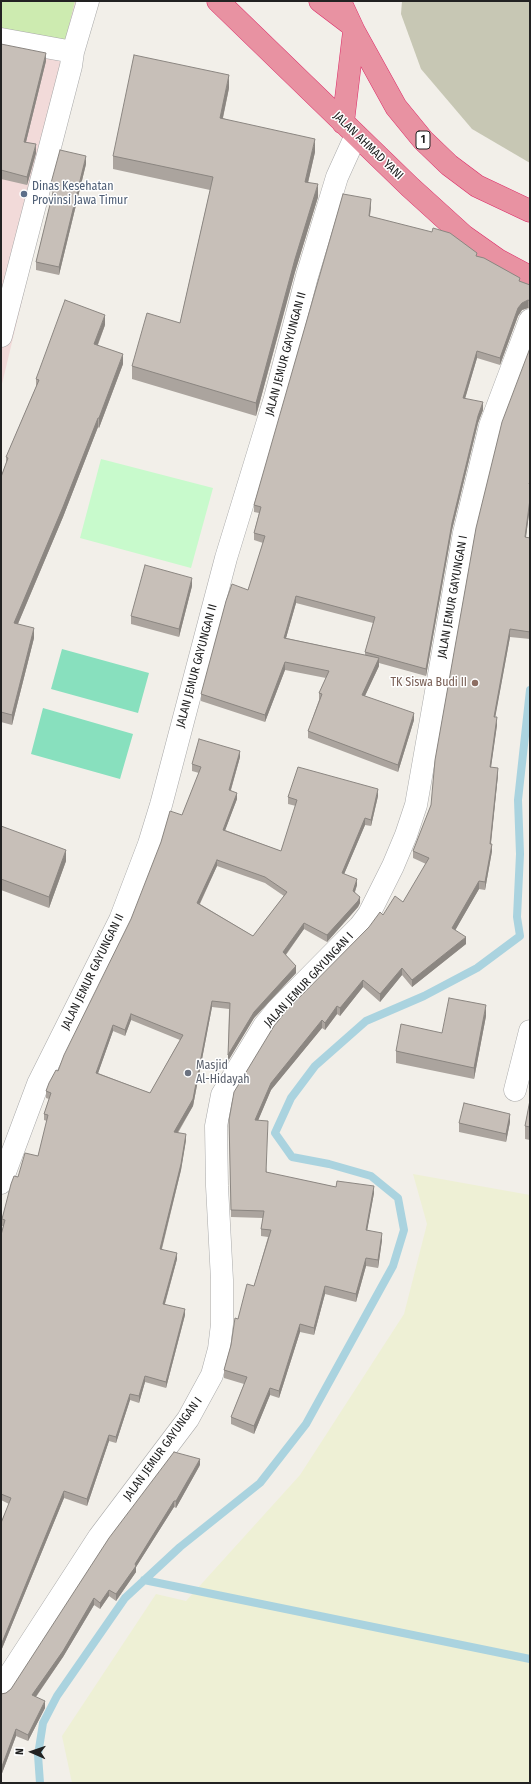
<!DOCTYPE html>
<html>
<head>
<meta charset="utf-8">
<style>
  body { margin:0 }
  #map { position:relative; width:531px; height:1784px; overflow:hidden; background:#f2efe9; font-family:"Fira Sans Condensed",sans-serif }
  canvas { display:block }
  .frame { position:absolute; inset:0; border:2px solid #222; pointer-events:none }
  .north { position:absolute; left:12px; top:1732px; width:40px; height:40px; -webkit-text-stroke:3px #fff; paint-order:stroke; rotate:272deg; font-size:11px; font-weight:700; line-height:16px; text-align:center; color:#222 }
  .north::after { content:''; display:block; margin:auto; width:14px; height:18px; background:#222; clip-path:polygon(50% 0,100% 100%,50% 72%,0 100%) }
</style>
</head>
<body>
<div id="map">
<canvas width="531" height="1784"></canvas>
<div class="frame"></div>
<div class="north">N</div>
</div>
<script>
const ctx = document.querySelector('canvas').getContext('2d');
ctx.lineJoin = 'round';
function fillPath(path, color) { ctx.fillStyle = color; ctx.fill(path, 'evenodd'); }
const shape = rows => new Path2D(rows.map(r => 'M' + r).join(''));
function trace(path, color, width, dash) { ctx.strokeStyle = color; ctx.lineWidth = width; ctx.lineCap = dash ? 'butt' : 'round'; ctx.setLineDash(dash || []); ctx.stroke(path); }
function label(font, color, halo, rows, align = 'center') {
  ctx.font = font + ' "Fira Sans Condensed",sans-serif'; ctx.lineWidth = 3; ctx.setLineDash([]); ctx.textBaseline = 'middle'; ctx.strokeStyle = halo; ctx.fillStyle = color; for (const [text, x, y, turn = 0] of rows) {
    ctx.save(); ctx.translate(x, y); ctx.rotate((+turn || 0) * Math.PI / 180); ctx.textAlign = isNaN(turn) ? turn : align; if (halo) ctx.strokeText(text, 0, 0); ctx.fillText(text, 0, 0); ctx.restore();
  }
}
fillPath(shape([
  [1,1,94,1,1,388]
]), '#f2dad9');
fillPath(shape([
  [402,1,530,1,530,163,472,129,421,69,401,14]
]), '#c7c7b4');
fillPath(shape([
  [413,1174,530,1195,530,1783,72,1783,62,1736,156,1594,186,1601,300,1475,404,1314,427,1224]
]), '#eef0d5');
fillPath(shape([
  [1,1,75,1,63,50,1,35]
]), '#cdebb0');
fillPath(shape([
  [101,459,213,488,191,568,80,538]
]), '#c8facc');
fillPath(shape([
  [62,649,149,673,138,713,51,689],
  [43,708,133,734,120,779,31,754]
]), '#88e0be');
trace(shape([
  [144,1580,530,1659],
  [40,1783,38,1755,43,1723,57,1696,125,1598,180,1547,260,1483,306,1424,393,1266,404,1230,398,1198,371,1176,329,1164,292,1157,275,1133,291,1098,315,1066,366,1021,424,996,477,968,520,936,517,917,520,854,518,800,530,690]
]), '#aad3df', 8);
const minor = shape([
  [1,39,73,52],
  [1,336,71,66,73,52,88,1],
  [515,1090,530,1031],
  [1,1183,38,1084,120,920,149,844,161,805,226,558,275,398,307,276,337,177,356,135],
  [1,1688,99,1537,188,1419,212,1375,219,1349,222,1324,222,1280,217,1186,216,1126,222,1095,264,1026,277,1010,360,926,369,914,393,866,406,835,416,805,464,533,490,426,530,320]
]);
const highway = shape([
  [218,1,410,187,464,236,498,260,530,277],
  [320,1,349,23],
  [340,1,354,31,396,107,423,140,449,165,477,186,530,211],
  [343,123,354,31]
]);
trace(minor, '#a9a9a9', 23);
trace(highway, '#dc2a67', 23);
trace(minor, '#fff', 22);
trace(highway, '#e892a2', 22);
fillPath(shape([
  [1,44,46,61,26,142,36,153,27,185,1,179],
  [229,88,223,118,315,152,308,183,318,197,295,272,256,416,132,379,132,366,180,323,210,190,113,169,113,156],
  [86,164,59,275,36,270,36,262,53,192,51,191,51,183],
  [371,206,370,216,477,256,520,281,530,285,530,308,528,308,522,310,518,316,500,365,477,358,465,399,483,410,478,423,452,530,426,676,379,663,379,666,365,696,414,720,398,772,308,738,308,731,319,700,319,693,326,678,285,670,265,722,201,701,201,694,248,590,263,543,254,540,254,533,259,513,254,512,254,505],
  [296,603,373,623,365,652,365,655,286,638],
  [105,325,98,345,123,364,99,428,98,427,63,517,18,624,34,638,12,725,1,722,1,477,6,463,6,457,36,387,36,379],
  [530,348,530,506,526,537,530,538,530,639,510,637,495,717,497,725,491,767,498,775,491,844,492,851,485,890,479,889,455,930,466,944,412,987,402,975,380,1002,363,987,340,1016,337,1014,325,1030,322,1028,271,1090,258,1120,267,1173,336,1187,374,1193,367,1230,382,1240,378,1268,366,1266,356,1302,325,1294,314,1335,300,1332,279,1398,270,1395,254,1434,231,1424,231,1417,244,1384,224,1378,224,1370,238,1319,254,1286,268,1237,261,1236,261,1229,263,1218,231,1217,229,1120,383,915,403,902,426,864,413,858,413,851,431,805],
  [192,586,179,637,131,624,131,616],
  [240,757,231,790,237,799,225,830,281,851,296,806,288,804,288,797,378,796,371,826,365,825,344,874,357,885,355,892,360,903,358,907,327,942,304,929,286,955,296,973,254,1018,228,1061,229,1009,212,1007,193,1106,178,1133,186,1140,181,1170,162,1249,177,1259,165,1304,185,1315,166,1388,145,1382,139,1403,130,1400,116,1443,109,1441,87,1506,64,1498,1,1651,1,1523,9,1504,1,1500,1,1235,3,1226,2,1226,2,1219,18,1177,38,1156,47,1121,44,1120,44,1114,49,1099,46,1098,46,1091,58,1071,182,815,199,773,192,771,192,764],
  [217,866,265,883,284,896,253,936,200,904],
  [131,1020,180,1040,150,1093,98,1073,113,1031,125,1036],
  [1,826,66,861,49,908,1,890],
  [486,1016,474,1079,396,1063,396,1051,442,1033],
  [530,1100,530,1140,525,1139,525,1126],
  [510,1122,506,1142,459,1132,459,1123],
  [200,1465,176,1508,174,1507,136,1567,136,1572,116,1601,109,1596,100,1609,94,1605,63,1657,36,1697,45,1708,28,1741,16,1736,1,1776,1,1694,6,1693,11,1689]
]), '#aba49e');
fillPath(shape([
  [46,53,46,61,24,150,24,142],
  [229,75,229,88,220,131,220,118],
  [315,139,315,152,305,195,305,182],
  [36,144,36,153,27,185,27,177],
  [86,156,86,164,59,275,59,267],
  [318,184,318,197,295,272,256,416,256,403,295,259],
  [371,199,371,206,369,223,369,216],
  [528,300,528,308,522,310,518,316,500,365,500,358,518,308,522,303],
  [105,315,105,325,94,354,94,344],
  [477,351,477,358,463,405,463,398],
  [123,354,123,364,99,428,99,418],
  [483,402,483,410,478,423,452,530,426,676,426,669,452,523,478,416],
  [98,418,98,427,63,517,14,633,14,623],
  [530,499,530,506,525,544,525,537],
  [192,578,192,586,179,637,179,629],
  [296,596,296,603,284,645,284,638],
  [34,628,34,638,12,725,12,715],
  [510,629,510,637,494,724,494,717],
  [379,658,379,666,362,702,362,695],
  [285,662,285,670,265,722,265,715],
  [414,713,414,720,398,772,398,765],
  [497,717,497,725,490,774,490,767],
  [240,751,240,757,229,796,229,790],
  [498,768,498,775,490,851,490,844],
  [378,789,378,796,371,826,371,820],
  [237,793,237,799,223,836,223,830],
  [365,818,365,825,342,879,342,873],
  [492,844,492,851,485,890,485,882],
  [66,850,66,861,49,908,49,897],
  [217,860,217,866,197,909,197,903],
  [357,879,357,885,353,897,353,891],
  [479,881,479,889,452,936,452,928],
  [360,897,360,903,358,907,327,942,327,935],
  [304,923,304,929,283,958,283,952],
  [466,937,466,944,412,987,412,980],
  [296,966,296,973,254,1018,228,1061,228,1055,254,1012],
  [402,968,402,975,380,1002,380,994],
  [363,980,363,987,340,1016,340,1008],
  [212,1001,212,1007,193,1106,174,1138,174,1132],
  [486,1005,486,1016,474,1079,474,1068],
  [337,1006,337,1014,325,1030,325,1023],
  [131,1014,131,1020,125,1036,125,1030],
  [322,1020,322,1028,271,1090,255,1128,255,1120,271,1083],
  [113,1025,113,1031,96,1079,96,1073],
  [510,1114,510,1122,506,1142,506,1134],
  [186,1134,186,1140,181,1170,160,1255,160,1249],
  [374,1186,374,1193,366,1237,366,1230],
  [382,1233,382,1240,378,1268,378,1260],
  [177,1253,177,1259,163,1310,163,1304],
  [366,1258,366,1266,356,1302,356,1294],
  [325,1286,325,1294,314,1335,314,1328],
  [185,1309,185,1315,166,1388,166,1382],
  [300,1324,300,1332,279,1398,279,1391],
  [145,1376,145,1382,139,1403,139,1396],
  [270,1388,270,1395,254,1434,254,1426],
  [130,1394,130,1400,116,1443,116,1437],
  [109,1435,109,1441,87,1506,87,1499],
  [200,1459,200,1465,176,1508,176,1501],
  [64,1491,64,1498,1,1651,1,1645],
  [174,1501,174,1507,136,1567,136,1572,116,1601,116,1594],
  [109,1590,109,1596,100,1609,100,1603],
  [94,1598,94,1605,63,1657,32,1702,32,1695],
  [45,1701,45,1708,28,1741,28,1735],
  [16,1729,16,1736,1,1776,1,1769]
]), '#8b8681');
const building = shape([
  [1,44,46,53,24,142,36,144,27,177,1,170,1,44],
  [134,55,229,75,220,118,315,139,305,182,318,184,295,259,256,403,132,366,147,313,180,323,213,177,113,156,134,55],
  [60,150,86,156,59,267,36,262,55,184,51,183,60,150],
  [343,194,371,199,369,216,432,232,433,228,450,233,477,253,476,256,484,258,520,278,519,281,530,285,530,301,528,300,522,303,518,308,500,358,477,351,463,398,483,402,478,416,452,523,426,669,365,652,375,617,296,596,284,638,379,658,362,695,414,713,398,765,308,731,322,694,319,693,329,671,285,662,265,715,201,694,226,601,232,584,248,590,265,536,254,533,261,507,254,505,343,194],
  [65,300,105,315,94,344,123,354,99,418,98,418,63,507,14,623,34,628,12,715,1,712,1,477,8,458,6,457,39,380,36,379,65,300],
  [530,348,530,481,529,484,530,485,530,499,525,537,530,538,530,632,510,629,494,717,497,717,490,767,498,768,490,844,492,844,485,882,479,881,452,928,466,937,412,980,402,968,380,994,363,980,340,1008,337,1006,325,1023,322,1020,271,1083,255,1120,268,1121,266,1172,336,1187,337,1181,374,1186,366,1230,382,1233,378,1260,366,1258,356,1294,325,1286,314,1328,300,1324,279,1391,270,1388,254,1426,231,1417,247,1377,224,1370,231,1345,235,1318,238,1319,247,1284,254,1286,271,1230,261,1229,264,1211,231,1210,229,1120,234,1092,274,1026,286,1011,369,927,380,912,383,915,395,896,403,902,429,858,413,851,431,805,435,760,476,528,502,422,530,348],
  [145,565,192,578,179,629,131,616,145,565],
  [199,739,240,751,229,790,237,793,223,830,281,851,297,800,288,797,298,767,378,789,371,820,365,818,342,873,357,879,353,891,360,897,358,901,327,935,304,923,283,952,296,966,254,1012,228,1055,230,1003,212,1001,193,1099,174,1132,186,1134,181,1164,160,1249,177,1253,163,1304,185,1309,166,1382,145,1376,139,1396,130,1394,116,1437,109,1435,87,1499,64,1491,1,1645,1,1523,11,1498,1,1494,1,1235,5,1220,2,1219,11,1184,14,1176,18,1177,25,1153,38,1156,48,1115,44,1114,51,1093,46,1091,49,1083,56,1070,58,1071,64,1055,131,919,161,842,170,811,182,815,201,767,192,764,199,739],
  [217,860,265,877,287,892,253,936,197,903,217,860],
  [131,1014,183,1035,150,1093,96,1073,113,1025,125,1030,131,1014],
  [1,826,66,850,49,897,1,879,1,826],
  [449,998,486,1005,474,1068,396,1051,401,1024,442,1033,449,998],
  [530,1100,530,1127,525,1126,530,1100],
  [464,1103,510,1114,506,1134,459,1123,464,1103],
  [174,1452,200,1459,176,1501,174,1501,135,1564,136,1566,116,1594,109,1590,100,1603,94,1598,63,1651,32,1695,45,1701,28,1735,16,1729,1,1769,1,1694,6,1693,11,1689,109,1538,174,1452]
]);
fillPath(building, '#c7bfb8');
trace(building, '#8b8681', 1);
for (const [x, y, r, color] of [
  [24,194,4,"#5c6f8a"],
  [475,683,4,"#8d6e63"],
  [188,1073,4,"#6b7280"]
]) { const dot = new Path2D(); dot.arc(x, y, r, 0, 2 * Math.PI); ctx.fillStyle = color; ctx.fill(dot); trace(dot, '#fff', 1.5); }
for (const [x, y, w] of [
  [423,140,14]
]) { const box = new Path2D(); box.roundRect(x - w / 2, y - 9, w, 18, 3); ctx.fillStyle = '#fff'; ctx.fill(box); trace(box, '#222', 1); }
label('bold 11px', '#222', null, [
  ["1",423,140]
]);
label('12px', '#222', '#fff', [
  ["JALAN AHMAD YANI",368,146,44],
  ["JALAN JEMUR GAYUNGAN II",286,354,-75],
  ["JALAN JEMUR GAYUNGAN I",453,597,-80],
  ["JALAN JEMUR GAYUNGAN II",197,666,-75],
  ["JALAN JEMUR GAYUNGAN II",93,972,-64],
  ["JALAN JEMUR GAYUNGAN I",309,980,-47],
  ["JALAN JEMUR GAYUNGAN I",163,1449,-54]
]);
label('12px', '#4e5e75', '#fff', [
  ["Dinas Kesehatan",32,187],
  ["Provinsi Jawa Timur",32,201]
], 'left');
label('12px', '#785e54', '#fff', [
  ["TK Siswa Budi II",467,683]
], 'right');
label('12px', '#5b616d', '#fff', [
  ["Masjid",196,1066],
  ["Al-Hidayah",196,1080]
], 'left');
</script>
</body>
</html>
